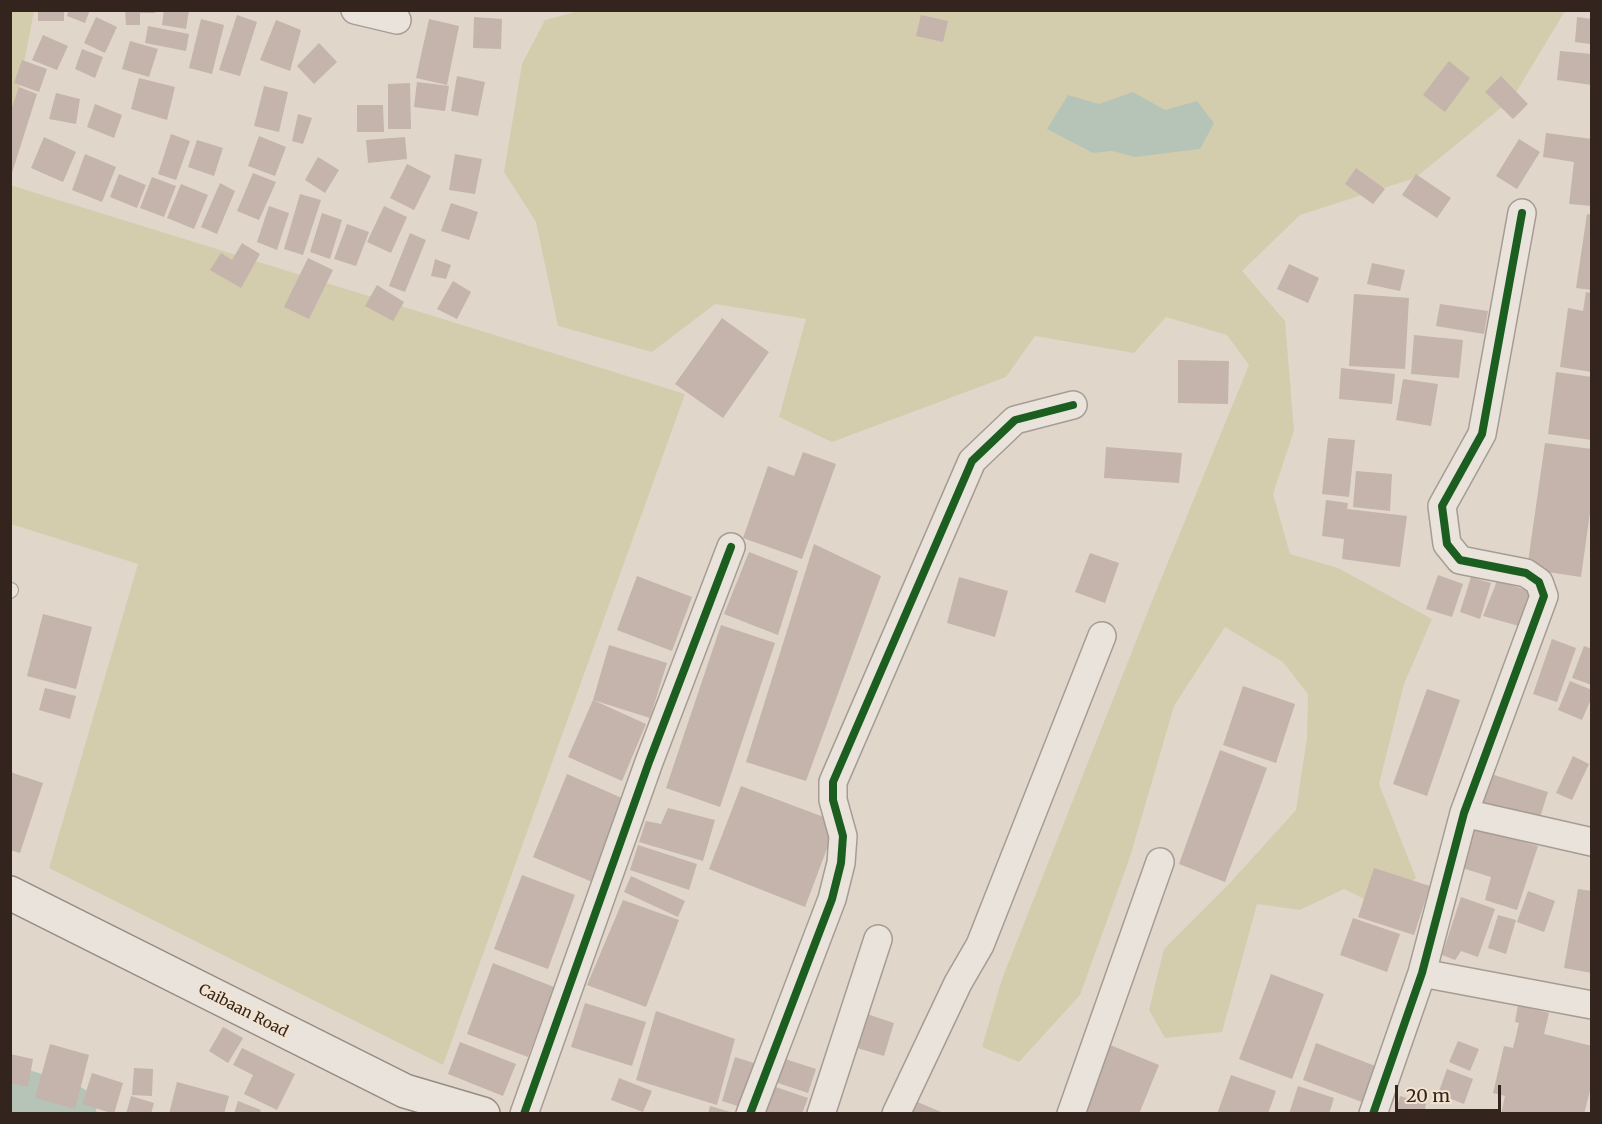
<!DOCTYPE html>
<html>
<head>
<meta charset="utf-8">
<style>
  body { margin:0 }
  #map { position:relative; width:1602px; height:1124px; overflow:hidden; background:#e1d6ca; font-family:Merriweather,serif }
  canvas { display:block }
  .frame { position:absolute; inset:0; border:12px solid #33241d; pointer-events:none }
  .scale { position:absolute; left:1395px; top:1085px; width:106px; height:27px; box-sizing:border-box; border:3px solid #33241d; border-top:0; padding-left:8px; font-size:18px; line-height:21px; white-space:nowrap; color:#33241d; -webkit-text-stroke:4px #f2e3d0; paint-order:stroke }
</style>
</head>
<body>
<div id="map">
<canvas width="1602" height="1124"></canvas>
<div class="frame"></div>
<div class="scale">20 m</div>
</div>
<script>
const ctx = document.querySelector('canvas').getContext('2d');
ctx.lineJoin = 'round';
function fillPath(path, color) { ctx.fillStyle = color; ctx.fill(path, 'evenodd'); }
const shape = rows => new Path2D(rows.map(r => 'M' + r).join(''));
function trace(path, color, width, dash) { ctx.strokeStyle = color; ctx.lineWidth = width; ctx.lineCap = dash ? 'butt' : 'round'; ctx.setLineDash(dash || []); ctx.stroke(path); }
function label(font, color, halo, rows, align = 'center') {
  ctx.font = font + ' Merriweather,serif'; ctx.lineWidth = 4.5; ctx.setLineDash([]); ctx.textBaseline = 'middle'; ctx.strokeStyle = halo; ctx.fillStyle = color; for (const [text, x, y, turn = 0] of rows) {
    ctx.save(); ctx.translate(x, y); ctx.rotate((+turn || 0) * Math.PI / 180); ctx.textAlign = isNaN(turn) ? turn : align; if (halo) ctx.strokeText(text, 0, 0); ctx.fillText(text, 0, 0); ctx.restore();
  }
}
fillPath(shape([
  [11,11,34,11,11,130],
  [579,11,1565,11,1512,99,1415,178,1300,215,1242,271,1285,321,1294,431,1273,494,1290,554,1338,568,1432,619,1404,684,1379,784,1416,878,1376,905,1344,889,1300,910,1257,904,1222,1032,1165,1038,1149,1010,1164,949,1228,885,1296,810,1307,738,1308,694,1283,662,1225,627,1174,706,1130,857,1080,995,1019,1062,982,1047,1002,979,1152,601,1249,365,1227,335,1166,317,1134,353,1035,336,1006,377,832,442,779,417,806,319,715,304,652,352,558,326,536,222,504,172,522,64,545,20],
  [10,185,685,394,443,1065,49,868,138,564,11,524]
]), '#d3cdad');
fillPath(shape([
  [1133,92,1165,110,1197,101,1214,123,1200,149,1135,157,1112,151,1093,153,1047,129,1068,95,1099,104]
]), '#b6c4b8');
trace(shape([
  [10,1097,65,1114]
]), '#b6c4b8', 63);
fillPath(shape([
  [38,10,64,10,64,21,38,21],
  [69,10,90,10,85,23,67,16],
  [125,10,155,10,155,13,140,13,140,25,126,25],
  [164,10,189,10,186,29,162,25],
  [237,15,257,22,240,76,219,70],
  [921,15,948,21,943,42,916,36],
  [96,17,117,27,105,53,84,43],
  [474,17,502,19,501,49,473,48],
  [1577,17,1592,19,1590,44,1575,42],
  [201,19,224,25,212,74,189,68],
  [429,19,459,26,447,85,416,78],
  [276,20,301,30,290,71,260,60],
  [148,26,189,34,186,51,145,43],
  [43,35,68,46,57,70,32,60],
  [130,41,158,49,149,77,122,69],
  [319,43,337,62,314,84,297,66],
  [82,49,103,57,95,78,75,69],
  [1560,51,1592,54,1592,85,1557,80],
  [22,60,47,69,39,92,14,83],
  [1449,61,1470,78,1445,112,1423,95],
  [457,76,485,82,478,116,451,111],
  [1501,76,1528,104,1513,119,1485,92],
  [139,78,175,87,167,120,131,109],
  [417,82,449,86,445,111,414,107],
  [410,83,411,129,388,129,388,84],
  [264,86,288,92,279,132,254,126],
  [19,87,37,94,11,176,10,113],
  [56,93,80,99,76,124,49,119],
  [95,104,122,115,114,138,87,127],
  [357,105,383,105,384,132,357,132],
  [298,114,312,118,303,144,292,141],
  [1546,133,1592,139,1592,206,1569,204,1574,162,1543,157],
  [171,134,190,141,176,180,158,174],
  [259,136,286,147,275,176,248,166],
  [44,137,76,152,63,182,31,168],
  [405,137,407,159,368,163,366,140],
  [1519,139,1540,152,1517,189,1496,176],
  [197,140,223,148,214,176,188,167],
  [85,154,116,167,102,202,72,190],
  [455,154,482,159,475,194,449,190],
  [318,157,339,170,325,193,305,180],
  [407,164,431,176,414,210,390,198],
  [1356,168,1385,189,1373,204,1345,184],
  [253,173,276,182,259,220,237,211],
  [119,174,146,185,137,208,110,197],
  [1416,174,1451,198,1437,218,1402,195],
  [152,177,176,186,164,217,140,208],
  [220,183,235,191,217,234,201,227],
  [181,184,208,195,194,229,167,218],
  [300,194,321,200,303,255,284,249],
  [451,203,478,212,469,240,441,231],
  [269,206,289,213,277,250,257,242],
  [384,206,407,217,391,253,367,242],
  [322,213,342,220,330,259,310,252],
  [1587,214,1592,215,1592,290,1576,288],
  [347,224,369,232,356,266,334,259],
  [410,233,426,240,405,292,389,286],
  [242,243,260,254,241,288,210,270,221,253,232,260],
  [308,258,333,270,309,319,284,307],
  [435,259,451,265,446,279,431,276],
  [1372,263,1405,270,1400,291,1367,284],
  [1289,264,1319,278,1308,303,1277,289],
  [453,281,471,292,457,319,437,309],
  [377,285,404,302,393,321,365,306],
  [1586,292,1592,293,1592,372,1560,367,1568,308,1583,311],
  [1354,294,1409,298,1405,369,1349,366],
  [1440,304,1488,311,1484,334,1436,326],
  [722,318,769,352,723,418,675,384],
  [1414,335,1463,340,1459,378,1411,374],
  [1178,360,1229,361,1228,404,1178,403],
  [1341,368,1395,374,1392,404,1339,399],
  [1556,372,1592,377,1592,440,1548,434],
  [1403,379,1438,384,1431,426,1396,420],
  [1328,438,1355,440,1349,497,1322,494],
  [1545,443,1592,449,1592,498,1581,577,1527,569],
  [1106,447,1182,453,1179,483,1104,478],
  [803,452,836,464,802,559,743,538,768,466,794,476],
  [1356,471,1392,474,1390,511,1353,507],
  [1326,500,1348,503,1347,509,1407,516,1400,567,1342,559,1344,539,1322,536],
  [814,544,881,576,806,781,746,762],
  [749,552,798,571,778,635,724,614],
  [1090,553,1119,563,1105,603,1075,592],
  [1438,575,1463,584,1452,617,1426,609],
  [637,576,692,597,672,651,617,630],
  [959,577,1008,591,995,637,947,623],
  [1471,577,1491,583,1480,619,1460,612],
  [1497,581,1530,591,1519,626,1483,616],
  [43,614,92,627,76,689,27,676],
  [721,625,775,643,720,807,666,788],
  [1552,639,1576,648,1557,702,1533,694],
  [609,645,667,663,650,718,593,700],
  [1584,646,1592,649,1592,685,1572,678],
  [1570,681,1592,690,1592,697,1582,720,1558,710],
  [1243,686,1295,704,1276,763,1223,745],
  [45,688,76,696,70,719,39,710],
  [1427,689,1460,700,1427,796,1393,784],
  [593,700,646,724,622,781,568,757],
  [1220,750,1267,768,1225,882,1179,864],
  [1573,756,1589,764,1572,800,1556,793],
  [10,772,43,783,20,853,10,850],
  [567,774,631,802,597,884,533,857],
  [1491,774,1548,792,1538,824,1481,805],
  [741,786,837,822,805,907,709,869],
  [668,808,715,820,703,861,639,842,646,821,661,824],
  [1470,827,1538,846,1517,910,1485,900,1491,877,1459,867],
  [638,845,697,864,689,890,630,870],
  [1374,868,1430,886,1414,935,1358,917],
  [522,875,575,895,548,969,494,949],
  [631,876,685,901,678,917,624,892],
  [1578,889,1592,891,1592,973,1564,968],
  [1528,891,1555,901,1544,932,1517,922],
  [1461,897,1495,909,1478,957,1461,951,1455,960,1442,955],
  [623,900,679,920,646,1007,587,985],
  [1498,915,1516,920,1506,954,1488,948],
  [1353,918,1400,934,1387,972,1340,955],
  [493,963,554,987,528,1057,467,1034],
  [1271,974,1324,994,1292,1079,1239,1059],
  [585,1003,646,1022,632,1066,571,1047],
  [1518,1005,1549,1013,1544,1034,1592,1046,1592,1083,1584,1114,1501,1114,1505,1096,1493,1093,1504,1046,1513,1048,1519,1023,1515,1022],
  [656,1011,735,1039,717,1105,636,1080],
  [864,1013,894,1023,884,1056,854,1047],
  [223,1027,243,1038,228,1063,209,1051],
  [1458,1041,1479,1049,1470,1071,1449,1062],
  [460,1042,516,1064,503,1096,448,1074],
  [1316,1043,1383,1069,1370,1105,1303,1080],
  [50,1044,89,1055,75,1109,35,1098],
  [1108,1044,1159,1065,1139,1114,1080,1114],
  [242,1048,295,1074,277,1110,244,1094,253,1075,233,1065],
  [10,1054,33,1059,28,1087,10,1083],
  [735,1057,757,1064,744,1108,722,1101],
  [779,1057,816,1069,808,1093,772,1081],
  [134,1068,153,1069,152,1096,132,1095],
  [1447,1069,1473,1079,1464,1104,1438,1094],
  [92,1073,123,1083,114,1114,82,1104],
  [1231,1075,1276,1091,1268,1114,1217,1114],
  [619,1078,652,1091,643,1112,611,1100],
  [177,1082,229,1096,224,1114,169,1114],
  [770,1085,808,1098,802,1114,760,1114],
  [1298,1086,1334,1098,1329,1114,1289,1114],
  [131,1096,154,1103,151,1114,126,1114],
  [1400,1096,1426,1104,1424,1114,1395,1114],
  [238,1101,261,1110,259,1114,234,1114],
  [915,1101,946,1114,910,1114],
  [710,1106,734,1113,734,1114,708,1114]
]), '#c4b4ab');
const lane = shape([
  [10,591,11,590]
]);
const street = shape([
  [355,10,397,20],
  [1464,813,1592,842],
  [1422,973,1592,1005],
  [524,1114,649,762,731,547],
  [750,1114,832,899,841,863,843,836,833,800,833,782,972,461,1015,420,1073,405],
  [821,1114,878,939],
  [896,1114,958,983,980,945,1102,636],
  [1071,1114,1160,862],
  [1373,1114,1422,973,1464,813,1544,596,1539,582,1526,573,1460,560,1447,544,1442,506,1482,434,1522,213]
]);
const secondary = shape([
  [10,893,405,1091,483,1114]
]);
trace(lane, '#a69c94', 16);
trace(street, '#a69c94', 30);
trace(secondary, '#958c84', 36);
trace(lane, '#e9e3dc', 14);
trace(street, '#e9e3dc', 27);
trace(secondary, '#e9e3dc', 33);
trace(shape([
  [524,1114,649,762,731,547],
  [750,1114,832,899,841,863,843,836,833,800,833,782,972,461,1015,420,1073,405],
  [1373,1114,1422,973,1464,813,1544,596,1539,582,1526,573,1460,560,1447,544,1442,506,1482,434,1522,213]
]), '#1b5e20', 8);
label('15px', '#33241d', '#f2e3d0', [
  ["Caibaan Road",243,1011,27]
]);
</script>
</body>
</html>
